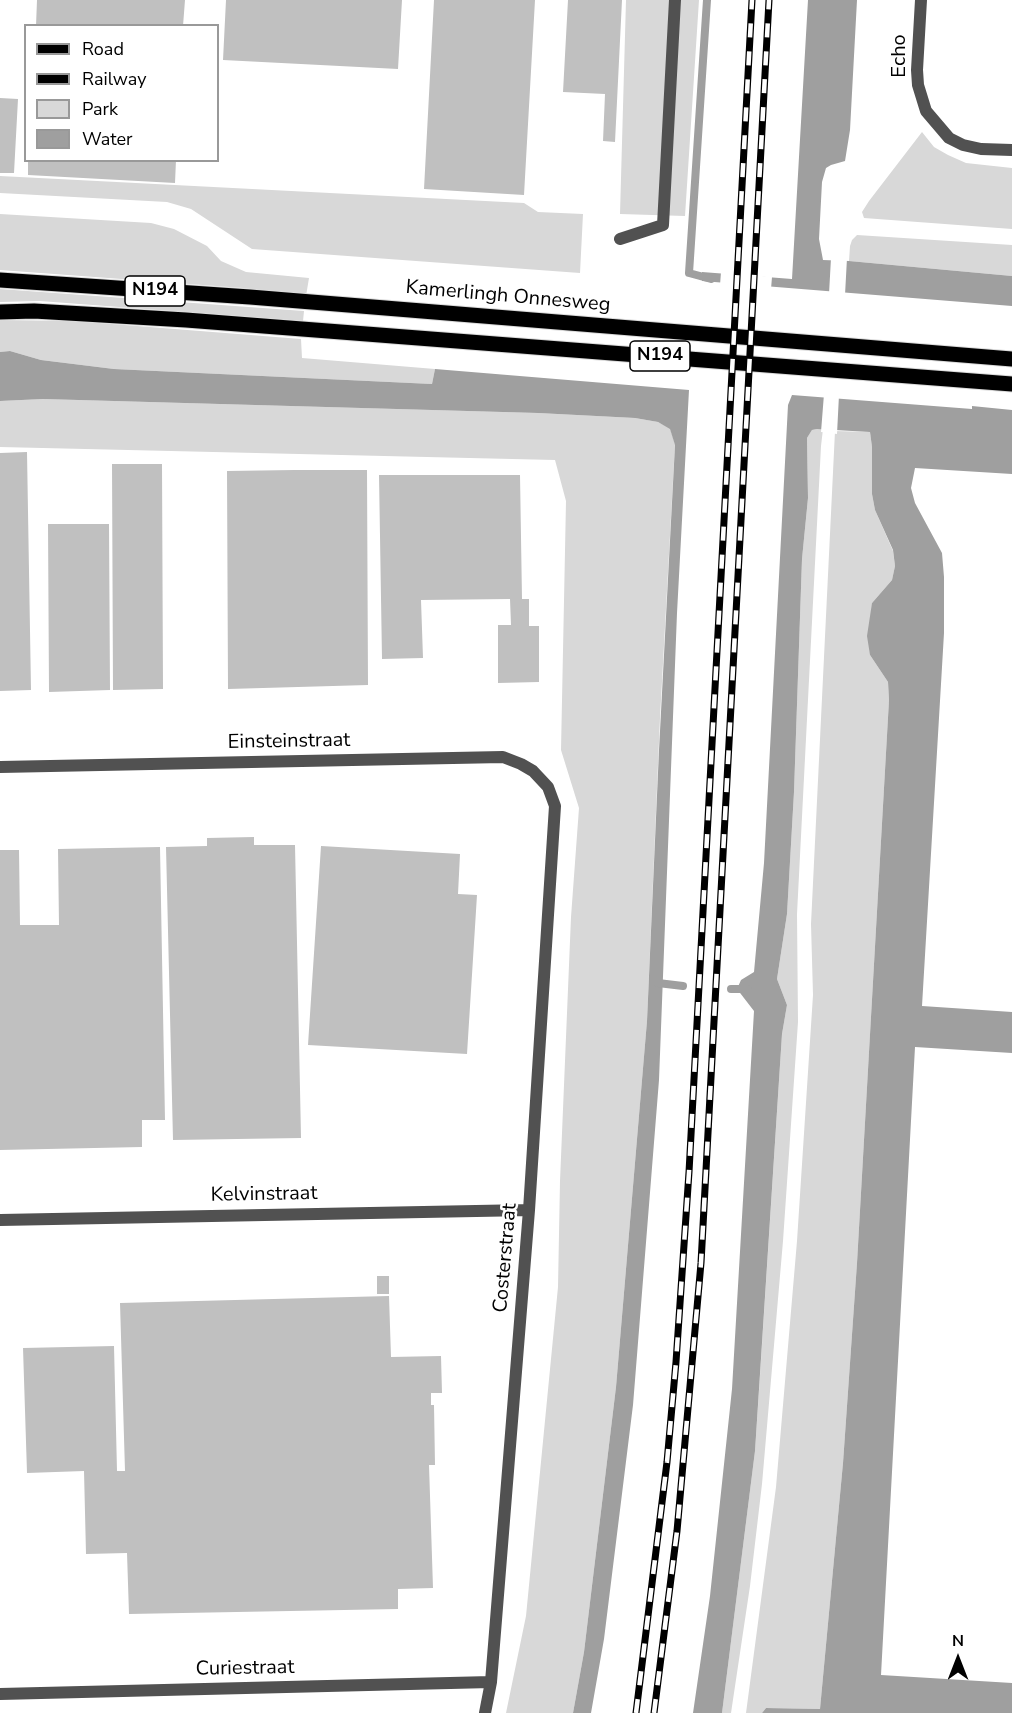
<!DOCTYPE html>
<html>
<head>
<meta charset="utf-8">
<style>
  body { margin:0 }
  #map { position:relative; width:1012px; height:1713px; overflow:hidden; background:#fff; font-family:"Nunito Sans",sans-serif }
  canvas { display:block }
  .legend { position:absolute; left:24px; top:24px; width:195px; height:138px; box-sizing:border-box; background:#fff; border:2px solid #999; margin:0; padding:8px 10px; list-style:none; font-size:18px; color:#000 }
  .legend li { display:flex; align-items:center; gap:12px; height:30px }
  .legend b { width:30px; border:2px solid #999 }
  .north { position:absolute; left:928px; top:1629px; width:60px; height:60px; -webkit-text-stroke:4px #fff; paint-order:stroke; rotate:0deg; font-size:16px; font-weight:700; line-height:24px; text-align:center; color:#000 }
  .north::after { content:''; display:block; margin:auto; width:21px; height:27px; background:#000; clip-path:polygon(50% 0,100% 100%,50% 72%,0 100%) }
</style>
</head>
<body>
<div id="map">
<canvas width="1012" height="1713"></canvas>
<ul class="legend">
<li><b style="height:8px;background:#000"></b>Road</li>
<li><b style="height:8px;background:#000"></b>Railway</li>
<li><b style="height:16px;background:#d8d8d8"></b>Park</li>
<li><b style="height:16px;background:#9f9f9f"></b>Water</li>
</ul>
<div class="north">N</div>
</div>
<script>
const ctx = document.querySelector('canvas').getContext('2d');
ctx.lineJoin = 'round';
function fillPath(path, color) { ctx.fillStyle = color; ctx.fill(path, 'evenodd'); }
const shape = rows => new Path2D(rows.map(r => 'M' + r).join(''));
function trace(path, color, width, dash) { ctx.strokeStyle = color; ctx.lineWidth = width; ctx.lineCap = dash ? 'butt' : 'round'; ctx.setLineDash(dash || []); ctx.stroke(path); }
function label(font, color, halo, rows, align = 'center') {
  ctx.font = font + ' "Nunito Sans",sans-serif'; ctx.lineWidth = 5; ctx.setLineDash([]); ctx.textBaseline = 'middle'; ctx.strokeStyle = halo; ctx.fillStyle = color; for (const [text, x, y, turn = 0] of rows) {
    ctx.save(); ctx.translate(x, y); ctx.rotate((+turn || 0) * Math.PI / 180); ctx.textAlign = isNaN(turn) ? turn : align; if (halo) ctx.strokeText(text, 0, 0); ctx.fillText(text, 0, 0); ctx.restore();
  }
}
fillPath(shape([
  [626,0,699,0,685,216,620,214],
  [922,132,934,147,948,155,966,163,1012,168,1012,229,864,218,862,212,869,201],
  [0,176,524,203,538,212,583,214,580,273,252,249,191,209,167,202,0,193],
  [0,214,151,223,174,229,207,246,221,261,246,272,309,278,306,296,243,288,0,270],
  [857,235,1012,245,1012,276,849,261,850,246,852,240],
  [0,289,304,311,303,321,40,301,0,302],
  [0,320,74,321,301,339,302,358,435,369,432,384,114,369,41,360,10,351,0,352],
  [43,399,538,413,635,418,658,422,670,428,675,444,660,718,647,1021,616,1387,584,1652,573,1713,506,1713,526,1616,558,1287,560,1181,571,917,579,808,561,750,566,501,555,460,0,447,0,401],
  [817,429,823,429,821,446,797,914,798,1022,783,1241,762,1484,750,1586,731,1713,722,1713,755,1451,759,1391,782,1034,787,1005,777,979,787,914,794,792,802,559,808,498,807,438,812,430],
  [835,431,870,432,872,447,872,494,875,510,893,551,895,566,892,580,872,603,870,655,888,682,889,700,857,1263,843,1463,820,1709,766,1708,762,1713,746,1713,776,1487,797,1241,813,995,811,924]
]), '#d8d8d8');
fillPath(shape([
  [808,0,857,0,850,130,845,161,831,165,826,168,822,182,819,239,823,260,849,261,1012,276,1012,306,702,281,702,272,792,279],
  [10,351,41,360,114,369,432,384,435,369,689,390,677,613,659,1080,633,1405,604,1639,591,1713,573,1713,584,1652,616,1387,647,1021,659,750,675,445,670,429,658,422,635,418,538,413,43,399,0,401,0,352],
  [792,395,972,409,972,406,1012,410,1012,474,915,468,911,488,915,503,942,553,944,577,944,633,922,1006,1012,1012,1012,1053,915,1047,881,1675,1012,1683,1012,1713,762,1713,766,1708,820,1709,843,1463,857,1263,889,700,888,682,870,655,867,636,872,603,892,580,895,566,893,550,875,510,872,494,872,447,870,432,817,429,812,430,807,438,808,498,802,559,794,792,787,914,777,979,787,1005,782,1034,755,1451,722,1713,693,1713,710,1596,732,1389,754,1011,737,989,741,980,754,972,764,863,788,405]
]), '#9f9f9f');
fillPath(shape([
  [831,258,847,258,845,295,829,294],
  [721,272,772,277,771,289,720,285],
  [824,394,839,395,837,434,821,432]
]), '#fff');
trace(shape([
  [707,0,689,273,711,279],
  [658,983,683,986],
  [731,989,748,989]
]), '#9f9f9f', 8);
fillPath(shape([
  [37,0,185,0,183,26,36,26],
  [226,0,402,0,398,69,223,60],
  [434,0,535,0,524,195,424,189],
  [568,0,622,0,615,142,603,141,605,94,563,92],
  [0,98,18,99,14,173,0,173],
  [28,160,176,160,175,183,28,175],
  [27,452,31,690,0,691,0,453],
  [112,464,162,464,163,689,113,690],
  [294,470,367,470,368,685,228,689,227,471],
  [379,475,520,475,522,599,529,599,529,626,539,626,539,682,498,683,498,625,511,625,510,599,421,600,423,658,382,659],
  [48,524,109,524,110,690,49,692],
  [254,837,254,845,295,845,301,1138,173,1140,166,847,207,846,207,838],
  [321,846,460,854,458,894,477,895,467,1054,308,1045],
  [160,847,165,1120,142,1120,142,1147,0,1150,0,850,19,850,20,925,59,925,58,849],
  [377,1276,389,1276,389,1294,377,1294],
  [389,1296,391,1357,441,1356,442,1393,431,1393,431,1405,434,1405,435,1465,429,1465,433,1588,398,1589,398,1609,129,1614,127,1553,86,1554,84,1471,27,1473,23,1348,114,1346,117,1471,125,1471,120,1303]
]), '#c0c0c0');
const primary = shape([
  [0,280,250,297,1012,359],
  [0,312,34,311,186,320,1012,384]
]);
trace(primary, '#dbdbdb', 17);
trace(shape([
  [620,239,663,225,675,0]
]), '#515151', 12);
trace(shape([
  [921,0,917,70,918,85,926,111,949,138,963,145,981,149,1012,150],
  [0,767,503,757,521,764,533,771,548,787,555,806,529,1210,491,1682,485,1713],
  [0,1220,529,1210],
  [0,1694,491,1682]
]), '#515151', 12);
trace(primary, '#000', 15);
const rail = shape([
  [636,1713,667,1462,676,1362,689,1172,752,0],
  [654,1713,677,1531,701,1263,769,0]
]);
trace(rail, '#000', 7);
trace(rail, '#fff', 4.5, [14]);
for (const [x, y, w] of [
  [155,291,60],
  [660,356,60]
]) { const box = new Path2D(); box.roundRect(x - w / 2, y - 15, w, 30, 4.5); ctx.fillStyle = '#fff'; ctx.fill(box); trace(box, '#000', 1.5); }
label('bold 18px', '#000', null, [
  ["N194",155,291],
  ["N194",660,356]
]);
label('20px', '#000', '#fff', [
  ["Echo",900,56,-90],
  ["Kamerlingh Onnesweg",508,297,5],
  ["Einsteinstraat",289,742,-1],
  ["Kelvinstraat",264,1195,-1],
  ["Costerstraat",506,1258,-85],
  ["Curiestraat",245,1669,-1]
]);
</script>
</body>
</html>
